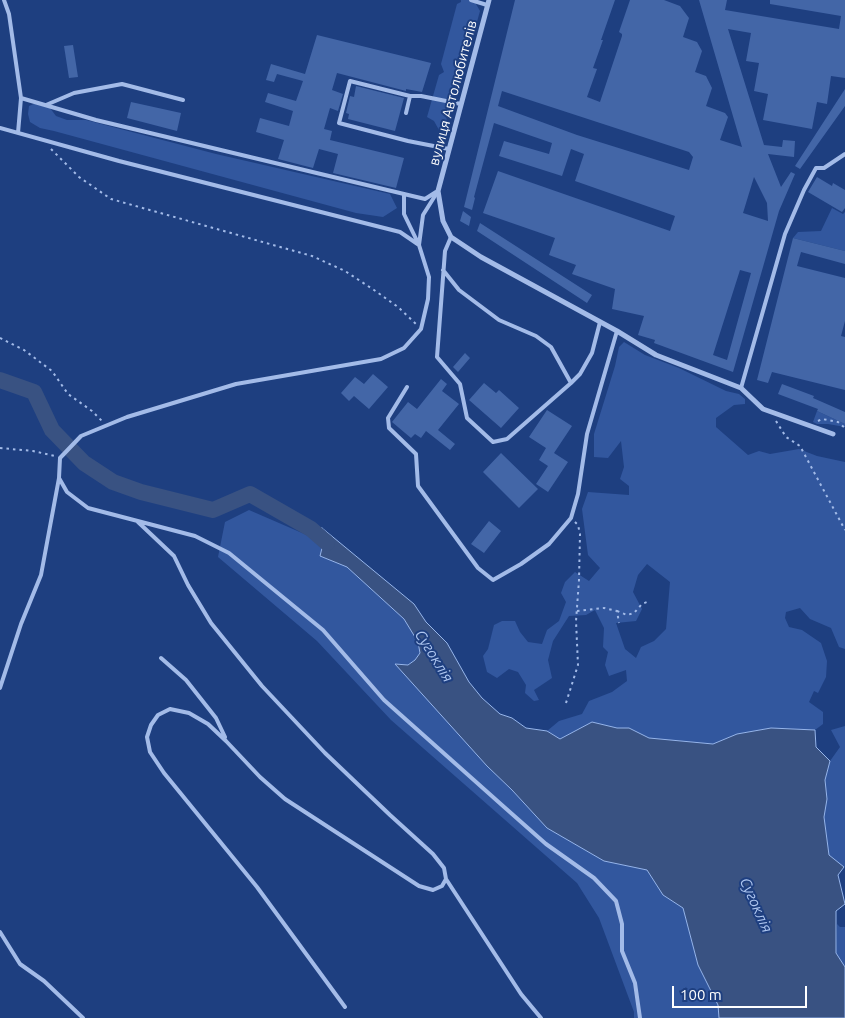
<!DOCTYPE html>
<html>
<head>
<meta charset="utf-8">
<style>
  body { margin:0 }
  #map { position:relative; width:845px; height:1018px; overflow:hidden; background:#1e3f80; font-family:Ubuntu,sans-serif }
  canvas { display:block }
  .scale { position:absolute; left:672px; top:986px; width:135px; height:22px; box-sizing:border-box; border:2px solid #fff; border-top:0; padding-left:6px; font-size:15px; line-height:18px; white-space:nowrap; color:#fff; -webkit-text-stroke:4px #1e3f80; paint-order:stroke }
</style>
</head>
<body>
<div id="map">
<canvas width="845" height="1018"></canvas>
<div class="scale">100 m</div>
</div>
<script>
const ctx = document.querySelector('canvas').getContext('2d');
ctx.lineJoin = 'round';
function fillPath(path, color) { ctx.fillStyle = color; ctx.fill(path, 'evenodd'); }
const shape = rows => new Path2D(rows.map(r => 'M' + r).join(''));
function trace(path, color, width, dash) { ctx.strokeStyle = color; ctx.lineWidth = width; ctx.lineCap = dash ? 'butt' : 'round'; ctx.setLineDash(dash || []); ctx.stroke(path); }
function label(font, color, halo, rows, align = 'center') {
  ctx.font = font + ' Ubuntu,sans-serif'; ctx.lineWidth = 4; ctx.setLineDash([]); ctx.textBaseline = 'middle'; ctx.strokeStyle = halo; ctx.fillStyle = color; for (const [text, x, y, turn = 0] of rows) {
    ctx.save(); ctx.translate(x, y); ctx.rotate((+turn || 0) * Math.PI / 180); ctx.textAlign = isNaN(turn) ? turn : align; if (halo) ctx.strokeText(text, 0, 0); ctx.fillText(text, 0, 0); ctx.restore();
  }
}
fillPath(shape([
  [461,0,479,0,476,4,480,11,473,36,464,48,452,98,446,107,447,130,439,130,434,121,427,117,439,75,444,72,441,64,457,4,461,2],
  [36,103,50,108,56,116,67,120,86,120,216,154,390,194,397,208,383,217,356,213,54,131,40,128,30,122,28,114,29,106],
  [832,208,843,214,845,212,845,251,793,238,798,232,821,231],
  [624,342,645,355,679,368,726,391,739,394,745,399,745,404,734,405,716,418,716,427,748,455,759,451,770,454,799,449,817,456,845,462,845,649,839,647,831,628,810,619,800,608,786,612,785,618,789,627,802,630,821,643,827,661,826,677,818,693,814,691,809,702,823,712,823,724,815,730,771,728,737,734,713,744,649,738,629,728,617,728,592,722,560,739,547,731,559,721,582,714,589,701,612,692,627,681,626,670,609,676,605,665,608,652,603,647,604,628,595,610,586,615,569,616,553,641,548,660,552,678,534,690,539,700,534,701,525,693,526,685,518,672,509,669,497,678,487,672,483,656,488,649,494,625,502,621,515,621,520,632,528,642,542,644,547,630,559,621,566,602,561,593,565,582,575,572,589,581,600,568,588,555,582,509,588,492,629,495,629,486,620,479,624,467,621,441,608,458,594,457,594,434,615,366,619,347],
  [647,564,670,582,666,629,654,641,641,647,636,658,625,649,616,623,636,621,642,609,633,592,638,575],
  [817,411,845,424,845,427,828,424,817,424,813,422],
  [249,510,309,536,323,544,320,556,347,567,404,619,418,642,420,654,415,660,408,665,396,664,487,766,512,790,547,828,604,861,647,870,663,895,683,908,698,965,718,1005,719,1018,634,1018,634,1012,599,918,577,883,391,720,317,641,218,557,225,522],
  [845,726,845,867,844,867,829,855,824,817,827,799,825,780,830,761,840,747,831,730],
  [837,924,840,927,845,927,845,967,836,953]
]), '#32579e');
const water = shape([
  [322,528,414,604,426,622,447,643,469,682,482,698,500,714,512,718,526,728,547,731,560,739,592,722,617,728,629,728,649,738,713,744,737,734,771,728,815,730,816,747,830,761,825,780,827,799,824,817,829,855,844,867,838,875,845,904,836,911,836,953,845,967,845,1018,719,1018,718,1005,698,965,683,908,663,895,647,870,604,861,547,828,512,790,487,766,395,664,408,665,415,660,420,653,418,642,404,619,347,567,320,556,323,544,309,536,311,529,322,528]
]);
fillPath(water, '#395282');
trace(water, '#96b5ea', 1);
trace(shape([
  [0,380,34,392,52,430,84,463,113,482,141,492,213,510,250,494,311,529,327,543]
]), '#395282', 16);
fillPath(shape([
  [515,0,615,0,601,40,603,40,593,68,597,69,587,97,600,102,622,36,622,34,619,32,630,0,664,0,680,6,689,18,683,37,697,42,702,51,695,72,706,76,712,88,706,106,725,113,728,117,720,140,742,147,699,0,727,0,725,10,839,29,841,16,770,4,770,0,845,0,845,78,831,76,827,104,817,102,812,129,763,120,768,94,754,91,759,63,746,61,751,33,728,29,764,145,782,147,783,140,795,141,794,157,768,154,781,187,791,172,795,174,779,211,733,372,654,343,655,340,638,335,644,316,612,309,615,289,572,274,576,265,549,255,555,238,483,213,498,171,670,231,675,216,575,181,584,154,571,149,562,176,499,156,504,141,549,154,552,143,494,123,474,197,475,198,472,210,464,207],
  [502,91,689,152,693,157,689,170,577,135,498,106],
  [754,177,767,203,768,221,743,213],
  [740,270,751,273,727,360,713,355],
  [317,35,431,63,422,92,406,89,406,91,337,73,332,90,343,94,338,111,330,108,324,129,332,131,330,140,404,158,396,188,333,173,338,154,319,149,313,168,278,159,284,140,256,132,260,118,289,126,293,111,265,102,268,93,296,101,303,81,277,74,274,82,266,80,271,64,305,74],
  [73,45,78,77,69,78,64,46],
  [356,86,404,98,395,131,348,119,349,114,346,113,350,96,354,97],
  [845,89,845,106,800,169,795,166],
  [131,102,181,113,177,131,127,118],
  [817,177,832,186,833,183,845,190,845,208,842,212,808,192],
  [463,211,471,217,469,226,460,221],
  [480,223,592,295,587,303,477,231],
  [793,238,845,251,845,264,801,252,797,266,845,278,845,321,841,336,845,337,845,390,772,372,768,383,757,380],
  [465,353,470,358,458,372,453,367],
  [373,374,388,387,369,409,354,396,349,401,341,393,355,377,364,384],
  [441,379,447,384,442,391,459,404,438,430,455,444,450,450,426,431,421,438,415,434,411,438,392,422,408,402,417,409],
  [484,383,496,393,499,390,519,408,501,428,469,400],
  [782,384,814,396,813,398,845,412,845,424,817,411,818,409,778,394],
  [547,410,572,426,554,453,568,462,548,492,536,484,548,466,539,460,546,448,529,437],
  [501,453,538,489,519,508,483,472],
  [489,521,501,531,484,553,471,544]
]), '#4366a7');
trace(shape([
  [51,149,79,177,111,199,312,256,345,271,374,290,398,307,416,324],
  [0,338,24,350,52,371,68,394,92,411,103,422],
  [776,421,786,437,800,446,845,530],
  [818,421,822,419,838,422,845,428],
  [0,448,33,451,55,456],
  [577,611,604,608,617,611,619,623],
  [617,611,627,615,634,613,642,604,647,602],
  [566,703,578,665,576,621,579,580,580,534,578,525,574,521]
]), '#a3bbe8', 2, [2.5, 4]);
trace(shape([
  [4,0,9,14,21,98,18,133],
  [471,0,487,5],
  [21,98,96,120,404,194,425,199,436,192],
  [46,105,74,93,122,84,183,100],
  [406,113,410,96],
  [0,128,119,161,400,232,419,245,404,214,404,194],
  [449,149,408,141,339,123,350,81,410,96,421,96,461,104],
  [438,191,423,215,419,245,429,277,428,299,421,329,404,348,381,359,236,384,127,417,81,436,60,458,59,478,67,492,88,508,195,536,229,553,323,630,384,700,503,806,546,844,594,878,616,901,622,924,622,951,635,983,640,1018],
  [443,270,459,290,499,320,536,336,551,347,571,383,507,439,493,442,467,418,460,384,437,357,445,251,451,237],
  [571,383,580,374,592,353,600,322],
  [407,387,388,418,389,428,416,454,418,486,478,568,493,580,521,564,549,544,571,518,578,494,587,434,617,331],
  [741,388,785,234,804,190,816,168,824,168,845,154],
  [138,522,174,556,188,585,211,623,262,686,325,753,390,815,433,854,444,868,446,879,442,886,433,890,419,886,285,799,260,777,226,741,208,724,189,713,170,709,158,715,151,725,147,737,150,752,164,773,257,887,345,1007],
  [161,658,186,680,216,718,225,737],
  [0,688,21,624,41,575,59,478],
  [446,879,521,994,541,1018],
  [0,932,20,964,44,981,83,1018]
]), '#a3bbe8', 4);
trace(shape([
  [489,0,438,191,443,221,451,237,481,257,617,331,656,355,741,388,763,409,833,434]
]), '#a3bbe8', 5);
label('14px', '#fff', '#1e3f80', [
  ["вулиця Автолюбителів",453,93,-75]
]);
label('italic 15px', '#aec6f0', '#1e3f80', [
  ["Сугоклія",434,656,58],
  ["Сугоклія",756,905,66]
]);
</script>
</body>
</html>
